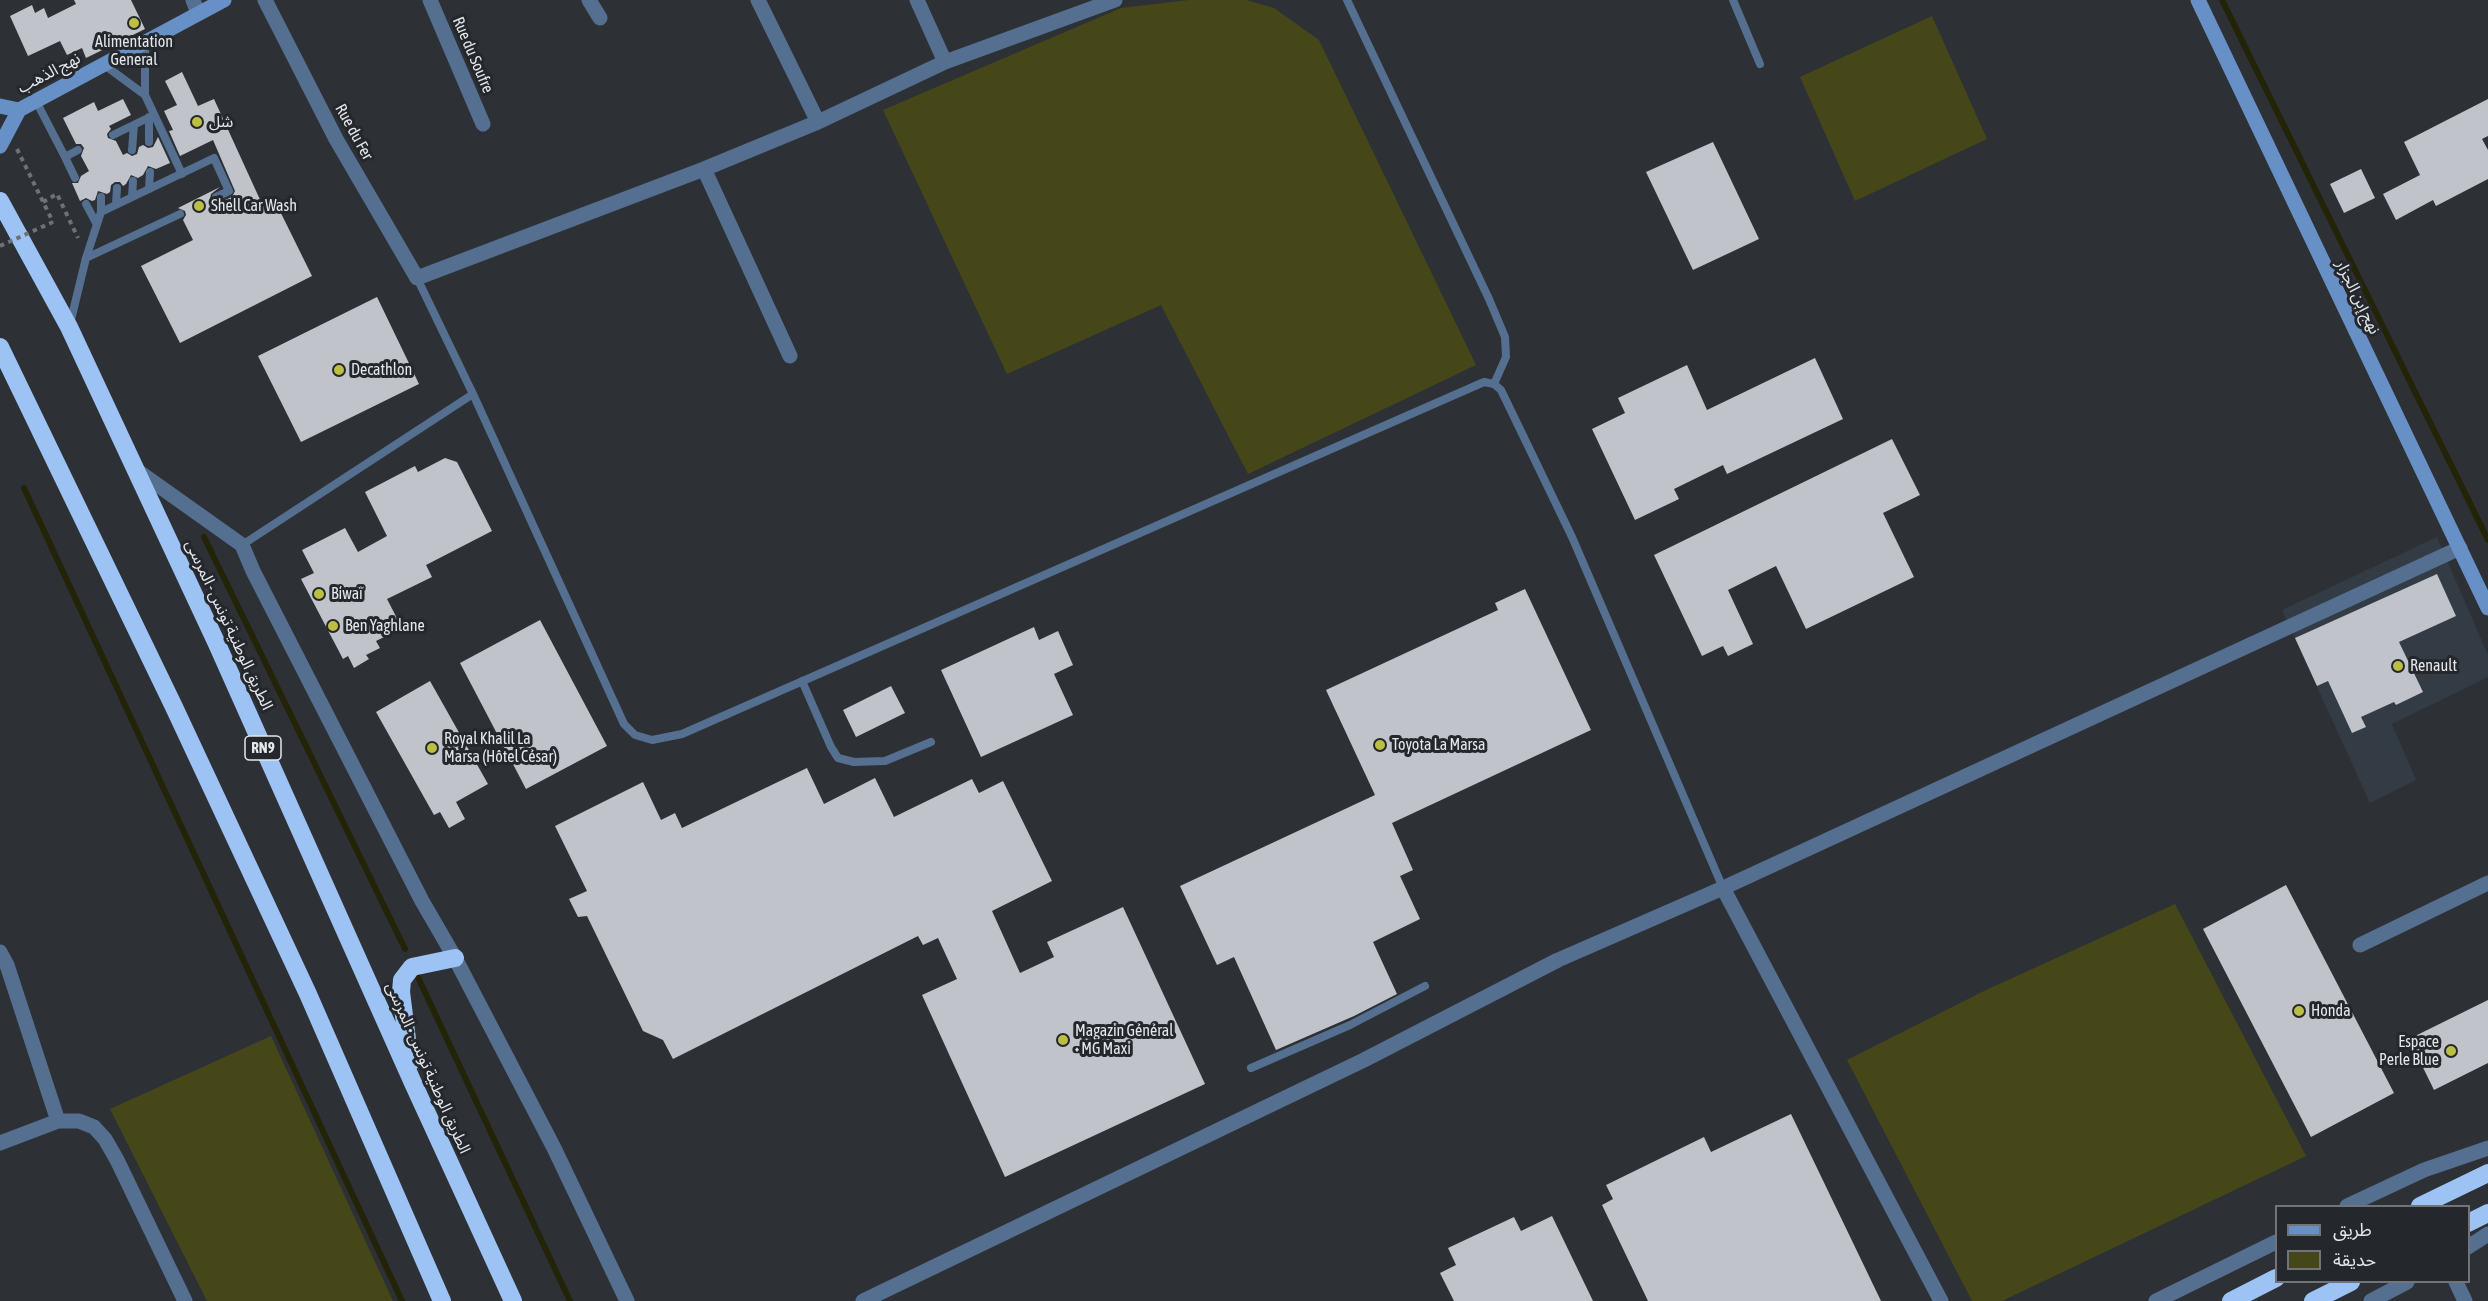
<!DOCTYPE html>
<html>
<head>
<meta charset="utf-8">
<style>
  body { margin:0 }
  #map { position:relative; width:2488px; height:1301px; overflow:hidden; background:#2d3136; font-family:"Asap Condensed","Noto Sans Arabic",sans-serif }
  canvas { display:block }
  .legend { position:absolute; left:2275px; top:1205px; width:195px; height:78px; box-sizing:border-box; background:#24272c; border:2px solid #717478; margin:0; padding:8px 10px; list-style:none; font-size:18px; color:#e4e7ea }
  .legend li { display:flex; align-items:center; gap:12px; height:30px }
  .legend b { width:30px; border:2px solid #717478 }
</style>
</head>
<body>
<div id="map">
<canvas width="2488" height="1301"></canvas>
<ul class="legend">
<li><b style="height:8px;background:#6791c6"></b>طريق</li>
<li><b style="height:16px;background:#464718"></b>حديقة</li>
</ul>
</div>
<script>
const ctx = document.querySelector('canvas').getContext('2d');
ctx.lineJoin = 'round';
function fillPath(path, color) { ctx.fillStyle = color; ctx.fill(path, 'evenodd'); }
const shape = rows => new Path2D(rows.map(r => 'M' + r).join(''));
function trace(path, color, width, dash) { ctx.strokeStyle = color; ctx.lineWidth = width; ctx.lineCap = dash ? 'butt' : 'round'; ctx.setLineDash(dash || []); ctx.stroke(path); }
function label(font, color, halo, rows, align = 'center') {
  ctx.font = font + ' "Asap Condensed","Noto Sans Arabic",sans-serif'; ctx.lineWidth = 6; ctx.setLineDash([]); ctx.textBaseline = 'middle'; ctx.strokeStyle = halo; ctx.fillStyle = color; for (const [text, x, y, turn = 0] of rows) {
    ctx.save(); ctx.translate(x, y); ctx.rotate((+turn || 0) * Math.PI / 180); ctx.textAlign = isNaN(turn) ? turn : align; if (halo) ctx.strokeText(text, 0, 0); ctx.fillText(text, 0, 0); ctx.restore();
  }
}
fillPath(shape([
  [2437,537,2488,655,2488,677,2392,724,2416,780,2370,803,2282,610]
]), '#333b44');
fillPath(shape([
  [1189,0,1246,0,1274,8,1319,40,1476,365,1248,474,1161,305,1007,374,883,110,1121,8],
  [1932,16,1987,139,1855,201,1800,77],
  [2175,904,2306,1156,2002,1301,1972,1301,1847,1060,1986,990],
  [271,1036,393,1301,207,1301,110,1109]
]), '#464718');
trace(shape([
  [2222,0,2488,540],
  [24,488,402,1301],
  [204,537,405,949],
  [415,971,570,1301]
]), '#232407', 6);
fillPath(shape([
  [74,0,131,0,145,29,86,58,82,48,67,55,60,41,28,56,10,16,32,5,35,13,44,8,48,18,76,4],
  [182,72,198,106,214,99,262,204,274,199,312,276,180,343,141,266,193,240,183,220,186,215,185,211,178,208,220,187,211,194,210,199,213,202,218,203,232,197,235,191,213,140,180,156,169,131,173,130,164,111,177,105,165,81],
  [123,99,131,115,109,126,111,129,107,134,108,138,116,141,123,155,127,153,132,156,137,154,139,147,143,145,148,148,153,147,158,137,170,163,156,169,148,166,143,175,138,178,131,175,126,184,123,186,120,182,115,182,111,185,110,192,107,194,98,191,95,200,92,201,86,198,80,201,72,183,78,183,81,176,89,171,81,156,84,148,81,144,76,144,63,118,94,102,98,111],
  [2488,99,2488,136,2482,139,2488,150,2488,179,2436,206,2433,200,2396,220,2383,194,2420,175,2404,142],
  [1713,142,1759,239,1693,270,1646,172],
  [2361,169,2375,198,2344,213,2330,184],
  [377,297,419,384,301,442,258,356],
  [1815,358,1843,419,1727,474,1723,465,1674,489,1679,499,1635,520,1592,429,1625,413,1618,398,1687,365,1707,410],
  [1892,439,1920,495,1883,513,1914,577,1806,629,1776,566,1728,590,1753,644,1728,656,1723,646,1702,656,1654,555],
  [445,458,457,462,492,531,426,565,432,577,387,599,402,628,376,641,380,648,366,655,369,659,354,668,348,656,343,659,301,579,314,573,302,550,345,528,358,552,387,536,365,492,415,466,418,472],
  [2437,574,2456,616,2399,642,2423,692,2396,705,2394,702,2361,717,2366,727,2352,733,2328,681,2317,686,2295,638],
  [1525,589,1591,730,1392,823,1413,870,1400,876,1420,919,1373,942,1397,994,1354,1016,1276,1050,1234,957,1217,965,1180,886,1375,795,1326,690,1498,610,1495,603],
  [540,620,607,746,526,789,460,663],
  [1034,627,1039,640,1058,631,1073,665,1054,674,1073,715,981,757,941,670],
  [430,681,488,784,456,802,465,819,449,828,440,812,434,815,376,712],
  [891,686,905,713,856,737,843,710],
  [807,768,824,804,875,778,894,817,972,779,979,793,1003,781,1052,881,992,911,1020,973,1054,957,1047,942,1123,907,1205,1084,1005,1177,922,995,957,979,938,938,923,945,918,936,673,1059,663,1040,643,1031,587,916,578,917,569,899,587,891,555,826,643,782,661,820,675,813,682,828],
  [2286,885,2394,1093,2311,1137,2203,929],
  [2488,1000,2488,1063,2434,1090,2409,1039],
  [1791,1114,1881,1301,1648,1301,1602,1205,1613,1199,1606,1185,1704,1137,1711,1152],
  [1552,1216,1593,1301,1454,1301,1440,1273,1456,1265,1448,1248,1514,1217,1521,1231]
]), '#c0c4ca');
trace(shape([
  [17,149,53,222],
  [43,202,57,194,78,238]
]), '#6e7176', 4, [4.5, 4.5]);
trace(shape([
  [1347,0,1489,299,1505,337,1506,357,1494,384],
  [1733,0,1760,64],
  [145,42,145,95,182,174],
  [103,64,145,95],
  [36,101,65,157],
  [113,135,154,115],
  [149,142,149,117],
  [132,150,134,125],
  [75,178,65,157,78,150],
  [149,189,150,172],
  [132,197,133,181],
  [86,204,96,223],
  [116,204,117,188],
  [101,212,214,158,229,191,216,197],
  [86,258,180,214],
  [417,278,473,394,624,724,635,735,652,740,682,734,1484,382,1494,384,1501,390,1572,537,1723,888],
  [70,324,86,258,101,212,101,197],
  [242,545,473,394],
  [802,681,831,747,838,758,854,762,885,761,931,742],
  [1251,1068,1350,1025,1425,986]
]), '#556f90', 8);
trace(shape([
  [193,0,198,13],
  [265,0,336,139,417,278,704,169,818,122,945,62,1115,0],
  [430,0,483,124],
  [589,0,600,18],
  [758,0,818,122],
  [917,0,945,62],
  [704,169,790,356],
  [135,469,242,545,253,571,422,901,455,958,554,1148,627,1301],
  [1723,888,1941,1301],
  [2360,945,2488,883],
  [0,952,7,965,58,1121],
  [0,1143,58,1121,79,1121,94,1127,105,1139,117,1160,185,1301],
  [2347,1206,2424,1170,2488,1148],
  [2468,1247,2488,1234],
  [2456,1282,2465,1301],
  [863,1301,1364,1060,1558,960,1723,888,2460,548],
  [2156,1301,2276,1242],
  [2371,1301,2407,1282]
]), '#556f90', 15);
trace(shape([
  [2198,0,2488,608],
  [0,106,19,110],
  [0,146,19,110,224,0]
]), '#6791c6', 15);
trace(shape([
  [0,201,69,327,217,644,413,1083,513,1301],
  [0,347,174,707,308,994,442,1301],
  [410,1063,401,992,402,980,412,967,455,958],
  [2420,1206,2488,1173],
  [2468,1223,2488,1213],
  [2231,1301,2276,1278],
  [2313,1301,2351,1282]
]), '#9cc3f4', 18);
trace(shape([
  [0,246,53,222]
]), '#6e7176', 4, [4.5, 4.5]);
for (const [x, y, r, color] of [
  [134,23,6,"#bcbf44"],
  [197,122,6,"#bcbf44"],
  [199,206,6,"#bcbf44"],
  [339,370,6,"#bcbf44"],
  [319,594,6,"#bcbf44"],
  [333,626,6,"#bcbf44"],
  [2398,666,6,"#bcbf44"],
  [1380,745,6,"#bcbf44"],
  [432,748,6,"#bcbf44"],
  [2299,1011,6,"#bcbf44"],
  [1063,1040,6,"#bcbf44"],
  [2451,1051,6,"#bcbf44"]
]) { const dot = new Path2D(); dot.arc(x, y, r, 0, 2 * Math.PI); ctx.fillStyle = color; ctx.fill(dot); trace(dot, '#24272c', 2); }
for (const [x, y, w] of [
  [263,748,36]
]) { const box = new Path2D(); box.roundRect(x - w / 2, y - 12, w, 24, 4.5); ctx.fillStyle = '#24272c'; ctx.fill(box); trace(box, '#e4e7ea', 1.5); }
label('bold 15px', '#e4e7ea', null, [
  ["RN9",263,748]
]);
label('16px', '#e4e7ea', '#24272c', [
  ["Alimentation",134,42,"center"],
  ["General",134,60,"center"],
  ["شل",209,122],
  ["Shell Car Wash",211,206],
  ["Decathlon",351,370],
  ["Biwaï",331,594],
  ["Ben Yaghlane",345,626],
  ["Renault",2410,666],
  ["Royal Khalil La",444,739],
  ["Marsa (Hôtel César)",444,757],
  ["Toyota La Marsa",1392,745],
  ["Honda",2311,1011],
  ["Magazin Général",1075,1031],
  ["- MG Maxi",1075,1049],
  ["Espace",2439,1042,"right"],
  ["Perle Blue",2439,1060,"right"]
], 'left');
label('16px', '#e4e7ea', '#24272c', [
  ["Rue du Soufre",473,55,67],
  ["نهج الذهب",49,73,-28],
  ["Rue du Fer",354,132,61],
  ["نهج إبن الجزار",2358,297,64],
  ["الطريق الوطنية تونس - المرسى",229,625,65],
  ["الطريق الوطنية تونس - المرسى",428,1068,66]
]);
</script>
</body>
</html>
